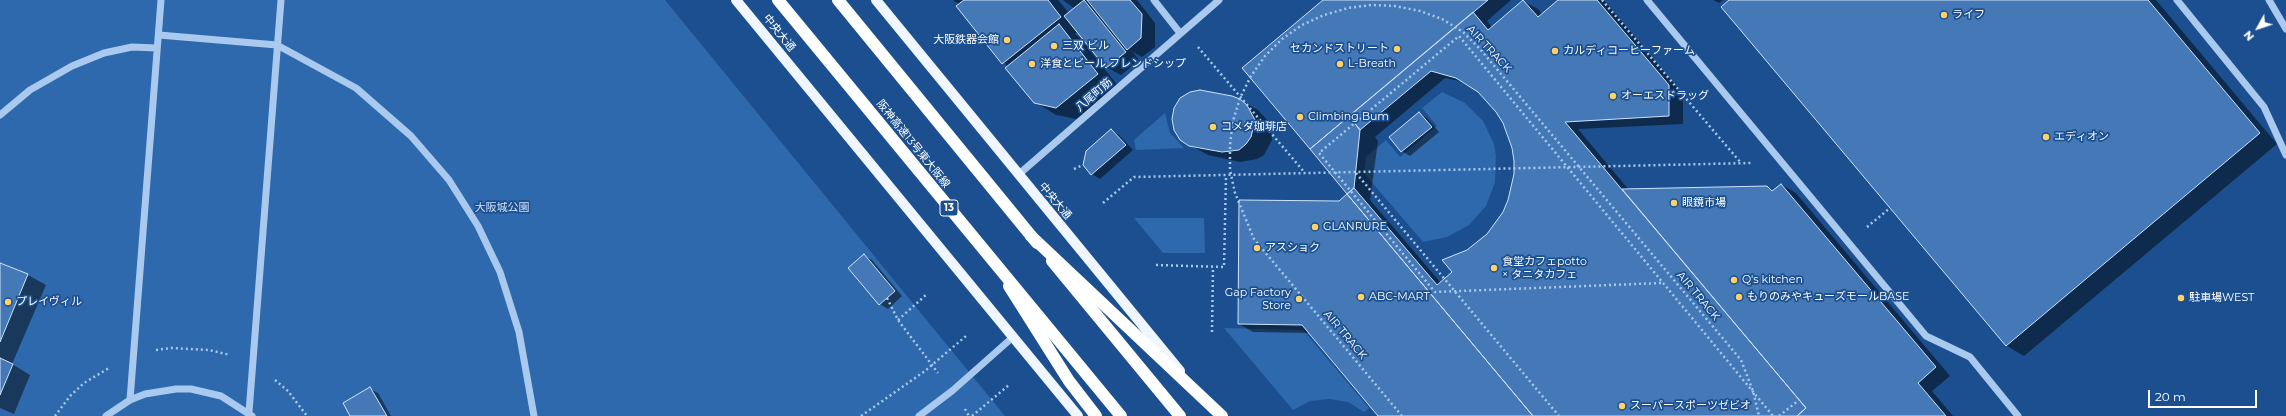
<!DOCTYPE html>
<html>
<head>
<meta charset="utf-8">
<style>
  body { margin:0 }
  #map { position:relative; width:2286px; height:416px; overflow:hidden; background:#1b4f8f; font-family:Montserrat,sans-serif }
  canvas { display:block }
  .north { position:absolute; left:2238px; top:8px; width:40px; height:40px; -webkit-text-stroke:3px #1b4f8f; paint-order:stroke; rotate:230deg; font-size:11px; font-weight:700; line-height:16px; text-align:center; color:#fff }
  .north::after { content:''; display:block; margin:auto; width:14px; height:18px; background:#fff; clip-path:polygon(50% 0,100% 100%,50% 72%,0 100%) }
  .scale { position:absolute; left:2148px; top:390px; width:109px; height:18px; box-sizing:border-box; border:2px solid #fff; border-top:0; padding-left:5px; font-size:12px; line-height:14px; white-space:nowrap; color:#fff; -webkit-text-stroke:3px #1b4f8f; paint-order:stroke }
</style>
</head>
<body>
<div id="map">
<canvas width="2286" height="416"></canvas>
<div class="north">N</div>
<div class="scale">20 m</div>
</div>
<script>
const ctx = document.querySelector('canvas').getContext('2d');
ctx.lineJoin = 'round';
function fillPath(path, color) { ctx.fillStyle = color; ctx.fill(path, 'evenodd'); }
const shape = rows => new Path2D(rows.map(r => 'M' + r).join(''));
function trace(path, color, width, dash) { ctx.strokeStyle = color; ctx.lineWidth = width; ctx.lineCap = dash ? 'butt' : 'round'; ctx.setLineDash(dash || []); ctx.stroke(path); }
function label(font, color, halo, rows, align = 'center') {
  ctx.font = font + ' Montserrat,"Noto Sans JP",sans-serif'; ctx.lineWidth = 3.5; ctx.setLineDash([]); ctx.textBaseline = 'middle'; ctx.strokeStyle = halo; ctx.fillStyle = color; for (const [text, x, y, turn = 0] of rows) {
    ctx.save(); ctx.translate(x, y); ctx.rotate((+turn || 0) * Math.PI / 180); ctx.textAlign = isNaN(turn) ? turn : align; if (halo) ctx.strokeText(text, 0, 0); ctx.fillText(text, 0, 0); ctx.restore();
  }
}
fillPath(shape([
  [0,0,665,0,1005,416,0,416],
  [1442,92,1465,103,1483,121,1494,144,1496,156,1495,182,1486,206,1469,225,1447,237,1423,242,1364,173,1366,157,1386,140,1400,157,1437,126,1422,108],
  [1165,113,1170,133,1184,148,1136,150,1134,140],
  [1134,218,1204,218,1205,253,1163,253],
  [1224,328,1303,330,1369,408,1364,412,1348,402,1329,399,1310,401,1293,410]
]), '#2e69ad');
fillPath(shape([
  [953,0,1058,0,1069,13,1075,9,1063,0,1137,0,1155,23,1155,47,1142,57,1133,52,1139,60,1121,75,1106,67,1078,32,1075,34,1080,38,1118,86,1077,119,1056,115,1035,102,960,5],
  [1325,0,1511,0,1487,21,1492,27,1523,1,1538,9,1542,14,1559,0,1604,0,1683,94,1683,124,1578,129,1629,190,1767,187,1774,191,1782,185,1796,193,1950,376,1932,391,1953,416,1380,416,1310,333,1253,332,1239,324,1339,202,1349,194],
  [1445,78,1459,81,1475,88,1497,111,1509,135,1515,161,1513,187,1503,213,1488,234,1478,243,1455,257,1454,272,1441,283,1370,200,1378,141,1375,137],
  [1713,0,1723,0,1719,3],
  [1731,0,2156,0,2277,144,2024,356,2007,346],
  [1240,100,1258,110,1270,123,1272,140,1264,155,1257,159,1240,162,1208,155,1190,145],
  [1419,113,1427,118,1439,132,1410,156,1402,151,1390,137],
  [1111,130,1119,135,1133,150,1100,179,1092,174,1084,165],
  [864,256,872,260,902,296,888,309,880,304],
  [0,264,28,275,46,285,12,364,30,375,14,414,0,408],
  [370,389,378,393,391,416,351,416]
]), '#0007');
const building = shape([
  [964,0,1048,0,1061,17,1002,64,956,6,964,0],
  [1084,0,1126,52,1106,68,1064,16,1084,0],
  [1087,0,1130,0,1142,14,1141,38,1127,50,1087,0],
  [1323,0,1488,0,1310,149,1242,68,1323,0],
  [1523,0,1538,17,1558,0,1597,0,1669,85,1669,116,1565,122,1806,408,1797,416,1533,416,1347,194,1354,188,1437,285,1452,272,1442,260,1467,250,1487,234,1503,212,1508,200,1514,174,1514,161,1512,148,1503,123,1496,112,1478,92,1456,78,1431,71,1360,130,1349,116,1473,12,1488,30,1523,0],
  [1729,0,2148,0,2260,133,2006,346,1721,7,1729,0],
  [1059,24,1098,74,1056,108,1034,103,1005,68,1059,24],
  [1200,90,1232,96,1240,99,1247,105,1255,120,1251,137,1246,144,1239,150,1222,152,1189,146,1180,140,1174,130,1172,119,1174,108,1180,98,1190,92,1200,90],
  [1419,112,1432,127,1401,152,1389,137,1419,112],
  [1349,116,1360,130,1354,188,1347,194,1310,149,1349,116],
  [1111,129,1126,145,1091,175,1083,165,1086,151,1111,129],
  [1781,184,1936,367,1918,383,1946,416,1797,416,1806,408,1622,189,1767,186,1772,191,1781,184],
  [1347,194,1533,416,1378,416,1302,325,1238,324,1239,200,1339,201,1347,194],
  [864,254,895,291,879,305,848,268,864,254],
  [0,263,28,274,0,342,0,263],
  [0,358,13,364,0,395,0,358],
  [370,387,387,416,350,416,343,403,370,387]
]);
fillPath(building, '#4478b7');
trace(building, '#cfe3fa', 1);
trace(shape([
  [1602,0,1741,163],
  [1198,47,1305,173],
  [1074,169,1083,165],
  [1356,173,1559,416],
  [1103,203,1134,177,1751,163],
  [1867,227,1890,208],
  [1156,265,1224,267,1226,176],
  [1661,283,1435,292,1319,153,1459,36,1773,416],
  [887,298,898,320,938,373],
  [898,320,927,294],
  [1212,332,1213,267],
  [156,350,171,348,209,350,230,355],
  [275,380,288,391,307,416],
  [965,409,969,416],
  [55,416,70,396,84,383,109,368],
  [861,416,925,371,966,336],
  [972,416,1009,385],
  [1779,416,1799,400]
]), '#a9c9ee', 2.5, [2, 3]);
trace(shape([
  [1154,0,1180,33],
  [1647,0,1926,336,1970,357,2018,416],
  [2177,0,2264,107,2286,155],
  [2269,0,2286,29],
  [159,35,277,45,356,88,411,136,449,180,478,226,500,272,519,332,534,416],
  [0,115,30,90,72,66,104,53,132,47,157,48],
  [1018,175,1219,0],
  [130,400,161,0],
  [249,412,281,0],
  [106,416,130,400,145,394,176,389,191,389,221,396,252,416],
  [919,416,952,391,1013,337]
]), '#a9c9ee', 7);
trace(shape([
  [736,0,1078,416],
  [876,0,1180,371]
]), '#f0f6ff', 10);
trace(shape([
  [838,0,1037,243],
  [1052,261,1180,416],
  [1009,286,1069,381,1096,416]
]), '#fff', 12);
trace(shape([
  [1402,416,1254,239,1235,193,1230,170,1230,145,1233,121,1240,98,1251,76,1265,56,1282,39,1302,25,1324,15,1348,8,1371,5,1395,6,1420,11,1442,19,1463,32,1480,49,1741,360,1753,391,1759,416]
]), '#a9c9ee', 2.5, [2, 3]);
trace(shape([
  [778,0,1121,416],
  [1031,236,1222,416]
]), '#fff', 12);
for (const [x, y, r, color] of [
  [1944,15,4,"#ffd166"],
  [1007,40,4,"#ffd166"],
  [1054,46,4,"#ffd166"],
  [1397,49,4,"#ffd166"],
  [1555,51,4,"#ffd166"],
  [1032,64,4,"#ffd166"],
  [1340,64,4,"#ffd166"],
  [1613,96,4,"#ffd166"],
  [1300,117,4,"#ffd166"],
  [1213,127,4,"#ffd166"],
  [2046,137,4,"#ffd166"],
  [1674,203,4,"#ffd166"],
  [1315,227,4,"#ffd166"],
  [1257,248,4,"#ffd166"],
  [1494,268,4,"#ffd166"],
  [1734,280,4,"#ffd166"],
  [1361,297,4,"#ffd166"],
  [1739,297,4,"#ffd166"],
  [2181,298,4,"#ffd166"],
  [1299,299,4,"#ffd166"],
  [8,302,4,"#ffd166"],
  [1622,406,4,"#ffd166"]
]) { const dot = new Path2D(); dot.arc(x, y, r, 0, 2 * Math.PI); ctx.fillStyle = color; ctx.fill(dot); trace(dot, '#1b4f8f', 1.5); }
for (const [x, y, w] of [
  [949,208,18]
]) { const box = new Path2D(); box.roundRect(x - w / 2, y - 8, w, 16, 3); ctx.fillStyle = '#1b4f8f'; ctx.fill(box); trace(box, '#fff', 1); }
label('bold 10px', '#fff', null, [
  ["13",949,208]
]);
label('11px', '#fff', '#1b4f8f', [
  ["ライフ",1952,15],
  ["大阪鉄器会館",999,40,"right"],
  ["三双 ビル",1062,46],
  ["セカンドストリート",1389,49,"right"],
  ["カルディコーヒーファーム",1563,51],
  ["洋食とビール フレンドシップ",1040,64],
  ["L-Breath",1348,64],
  ["オーエスドラッグ",1621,96],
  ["Climbing Bum",1308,117],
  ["コメダ珈琲店",1221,127],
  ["エディオン",2054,137],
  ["眼鏡市場",1682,203],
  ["GLANRURE",1323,227],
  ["アスショク",1265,248],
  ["食堂カフェpotto",1502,262],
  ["× タニタカフェ",1502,275],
  ["Q's kitchen",1742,280],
  ["Gap Factory",1291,293,"right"],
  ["Store",1291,306,"right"],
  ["ABC-MART",1369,297],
  ["もりのみやキューズモールBASE",1747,297],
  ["駐車場WEST",2189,298],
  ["プレイヴィル",16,302],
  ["スーパースポーツゼビオ",1630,406]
], 'left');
label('11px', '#fff', '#1b4f8f', [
  ["中央大通",779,33,51],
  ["AIR TRACK",1489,49,47],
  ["八尾町筋",1094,95,-41],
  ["阪神高速13号東大阪線",913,144,51],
  ["中央大通",1055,201,50],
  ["AIR TRACK",1698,296,50],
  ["AIR TRACK",1345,335,50]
]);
label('11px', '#cfe3fa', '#1b4f8f', [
  ["大阪城公園",502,208]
]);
</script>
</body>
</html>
